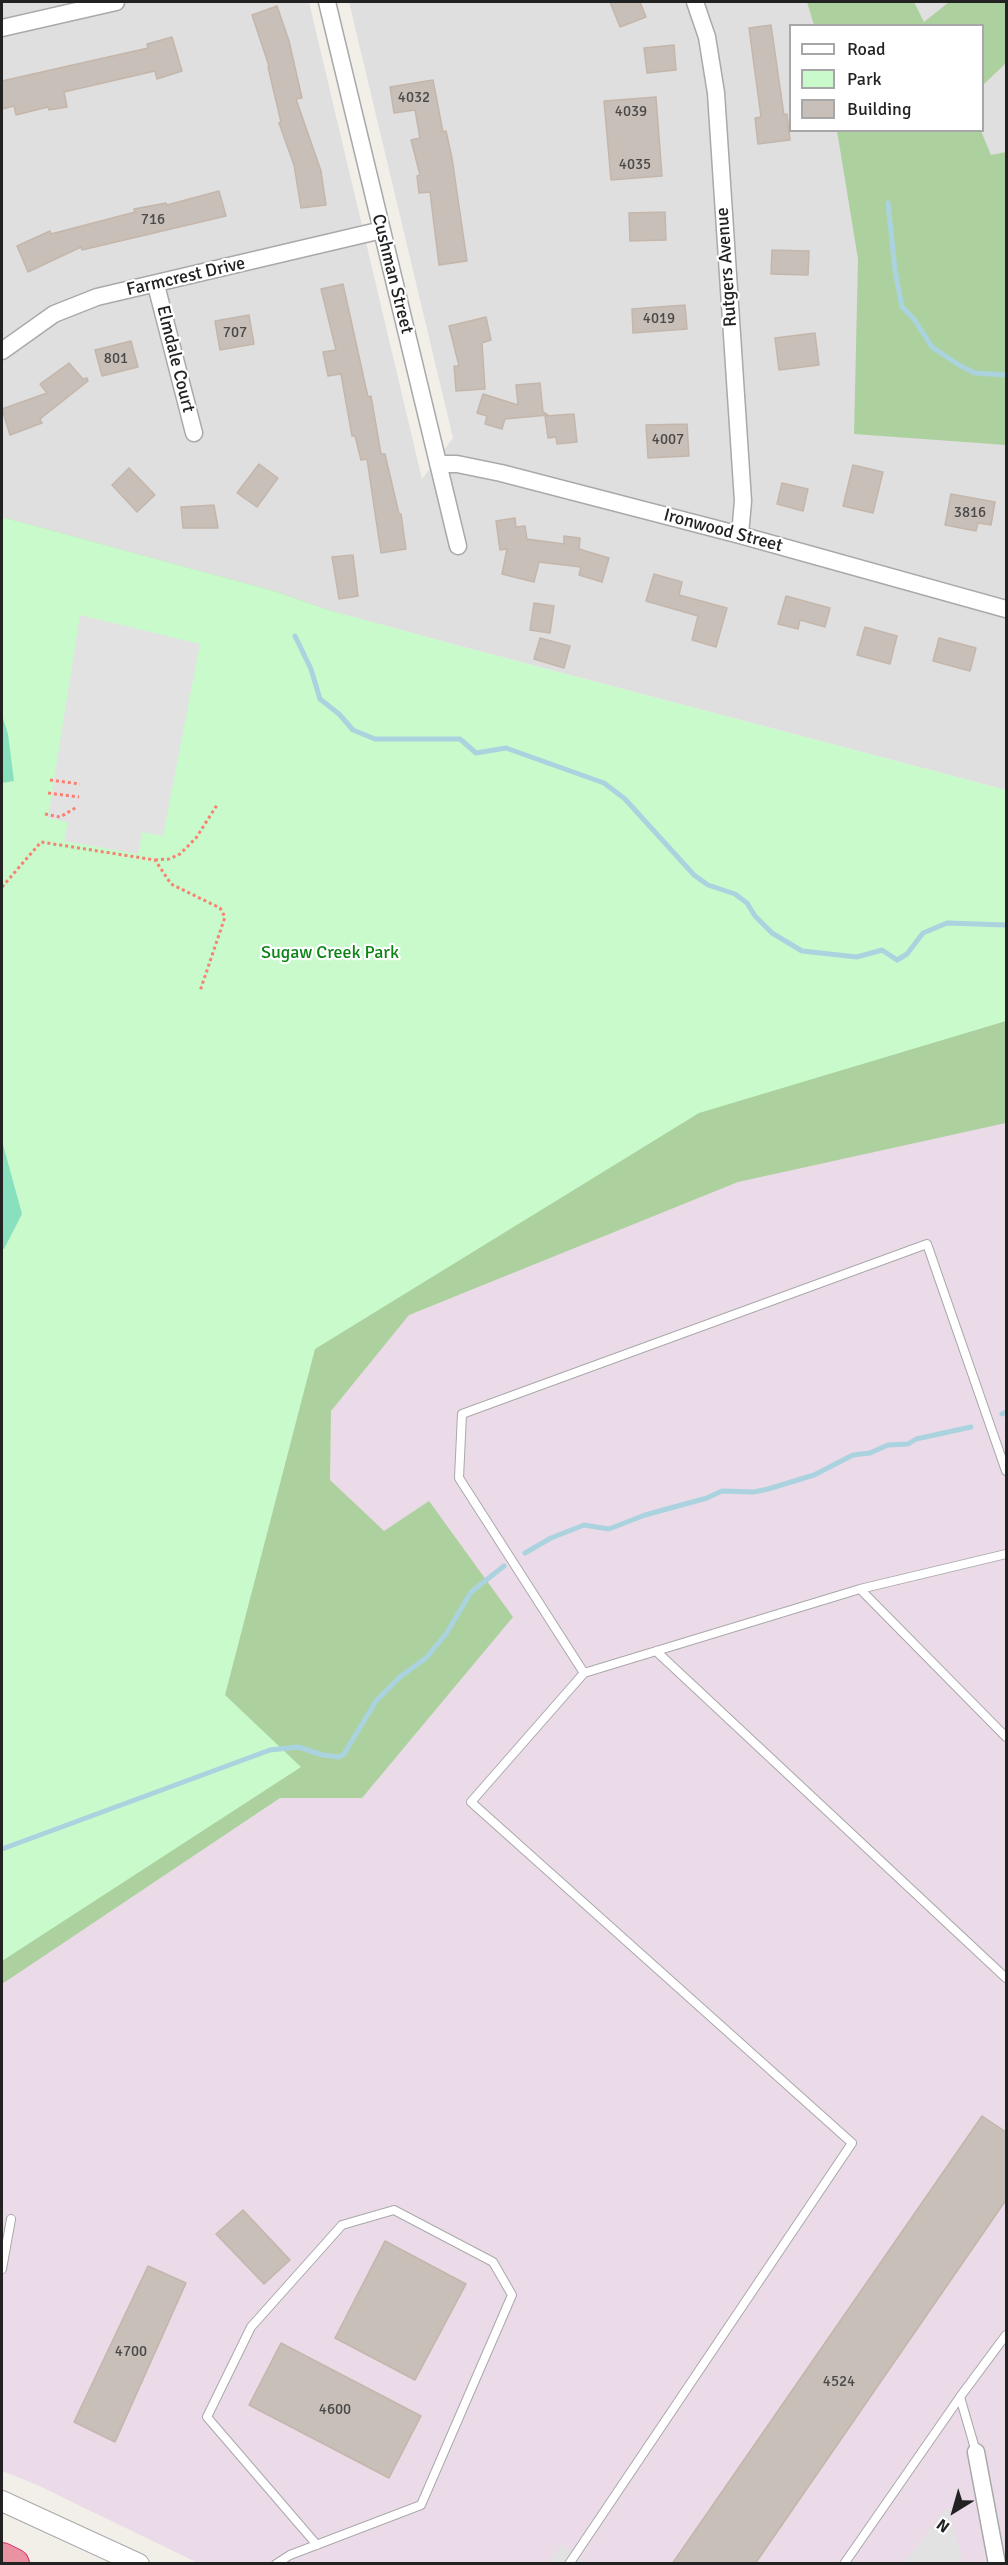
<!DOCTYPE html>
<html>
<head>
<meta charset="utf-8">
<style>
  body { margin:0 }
  #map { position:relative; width:1008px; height:2565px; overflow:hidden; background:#f2efe9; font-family:Signika,sans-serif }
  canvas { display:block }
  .frame { position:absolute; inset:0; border:3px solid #222; pointer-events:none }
  .legend { position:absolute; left:789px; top:24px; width:195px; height:108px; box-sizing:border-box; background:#fff; border:2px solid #a7a7a7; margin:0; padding:8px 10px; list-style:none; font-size:18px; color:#222 }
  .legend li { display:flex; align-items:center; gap:12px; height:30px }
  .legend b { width:30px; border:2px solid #a7a7a7 }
  .north { position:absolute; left:924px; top:2481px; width:60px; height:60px; -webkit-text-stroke:4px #fff; paint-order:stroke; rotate:217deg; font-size:16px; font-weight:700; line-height:24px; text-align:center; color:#222 }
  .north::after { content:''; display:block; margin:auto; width:21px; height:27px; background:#222; clip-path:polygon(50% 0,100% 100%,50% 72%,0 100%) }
</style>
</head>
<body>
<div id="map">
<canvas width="1008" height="2565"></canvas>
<div class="frame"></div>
<ul class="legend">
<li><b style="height:8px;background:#fff"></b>Road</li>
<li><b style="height:16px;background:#c8facc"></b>Park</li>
<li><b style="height:16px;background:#c7bfb8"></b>Building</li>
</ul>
<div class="north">N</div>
</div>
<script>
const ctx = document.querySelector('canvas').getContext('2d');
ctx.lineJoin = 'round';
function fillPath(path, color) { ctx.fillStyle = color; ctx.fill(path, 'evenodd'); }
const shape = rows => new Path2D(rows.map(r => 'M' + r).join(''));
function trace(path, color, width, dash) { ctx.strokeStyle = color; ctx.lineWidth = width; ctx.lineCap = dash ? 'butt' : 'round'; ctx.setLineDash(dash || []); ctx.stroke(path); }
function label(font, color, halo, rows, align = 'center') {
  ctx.font = font + ' Signika,sans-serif'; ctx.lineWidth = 4.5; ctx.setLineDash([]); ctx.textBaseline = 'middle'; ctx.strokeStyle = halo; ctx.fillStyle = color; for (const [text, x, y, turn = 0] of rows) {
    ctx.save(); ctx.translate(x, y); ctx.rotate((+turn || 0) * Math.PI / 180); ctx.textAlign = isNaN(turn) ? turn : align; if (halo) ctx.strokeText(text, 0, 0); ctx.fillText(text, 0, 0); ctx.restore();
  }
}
fillPath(shape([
  [2,2,309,2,422,479,453,438,349,2,1006,2,1006,790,460,646,328,610,277,592,2,517],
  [790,26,982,26,982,130,790,130]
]), '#e0dfdf');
fillPath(shape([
  [1006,1021,1006,2563,198,2563,37,2485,2,2471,2,1961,315,1349]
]), '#ebdbe8');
fillPath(shape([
  [807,2,914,2,924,22,949,2,1006,2,1006,63,983,85,982,26,814,25],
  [837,131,981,131,991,155,1006,152,1006,445,854,434,858,259],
  [2,517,277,592,328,610,1006,801,1006,1123,738,1182,409,1315,331,1411,330,1480,384,1531,429,1501,513,1617,362,1798,280,1798,2,1984]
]), '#add19e');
fillPath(shape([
  [2,517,277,592,328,610,460,646,1006,790,1006,1021,699,1113,315,1349,225,1695,301,1767,2,1961]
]), '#c8facc');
fillPath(shape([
  [2,715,8,734,14,781,2,783],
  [2,1141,22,1214,4,1249,2,1249]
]), '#88e0be');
fillPath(shape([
  [80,615,200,644,163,836,142,832,138,854,64,841,68,822,48,818],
  [948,2506,963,2563,904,2563],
  [562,2544,585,2563,547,2564]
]), '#e2e2e2');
trace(shape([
  [888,203,895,270,902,307,914,319,932,347,959,365,975,373,1006,375],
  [295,636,311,669,320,699,339,714,353,730,375,739,460,739,476,753,506,748,604,783,625,799,694,875,708,885,735,894,747,903,755,916,772,933,802,951,857,957,882,950,897,960,907,954,923,933,947,923,1006,925],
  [1002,1414,1006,1412],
  [525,1553,551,1538,584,1525,609,1529,645,1515,707,1498,722,1491,754,1492,768,1489,814,1475,853,1455,870,1453,888,1445,908,1444,916,1439,971,1427],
  [2,1849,270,1750,298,1747,323,1755,339,1757,344,1754,376,1701,401,1676,426,1658,446,1634,471,1592,504,1566]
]), '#aad3df', 5);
const building = shape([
  [610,2,640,2,646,17,620,27,610,2],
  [277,6,289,41,302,98,296,99,321,171,326,205,301,208,294,165,279,123,281,122,268,67,269,66,252,15,277,6],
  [771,25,784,115,787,114,790,140,758,144,755,118,761,117,749,28,771,25],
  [172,37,182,71,157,79,155,71,64,92,67,107,49,110,48,107,16,115,14,106,2,109,2,81,148,48,147,44,172,37],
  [674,45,676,70,647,73,644,48,674,45],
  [433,80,443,132,446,131,452,158,467,261,439,265,430,192,419,193,417,176,420,175,411,140,420,138,415,110,394,113,390,87,433,80],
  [656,97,662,176,611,180,604,101,656,97],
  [219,191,226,216,82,250,81,247,28,272,17,246,50,231,51,234,135,212,134,209,166,203,167,205,219,191],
  [665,212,666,240,630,241,629,213,665,212],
  [772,250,809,251,808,275,771,274,772,250],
  [343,284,368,397,371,396,381,454,385,454,399,514,401,514,406,549,381,553,367,459,361,460,355,436,352,436,341,374,328,376,323,352,336,350,321,289,343,284],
  [685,305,687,329,633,333,632,309,685,305],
  [249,315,254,344,220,350,215,321,249,315],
  [486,317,491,340,482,343,485,389,456,391,454,366,459,366,449,326,486,317],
  [815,333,819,365,779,370,775,338,815,333],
  [131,341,138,367,102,376,95,350,131,341],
  [69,363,83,379,87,378,88,381,40,419,42,423,10,435,2,409,47,393,40,384,69,363],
  [540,383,543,412,548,415,505,419,502,429,485,424,487,416,477,413,483,394,518,405,516,385,540,383],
  [574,414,577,442,557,444,556,437,548,438,545,416,574,414],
  [687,424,689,456,648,458,646,425,687,424],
  [259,464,278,478,257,507,237,493,259,464],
  [853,465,883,472,873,513,843,506,853,465],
  [129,468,155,495,137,512,112,485,129,468],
  [782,483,808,489,803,511,777,504,782,483],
  [951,494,995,502,991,525,978,523,976,531,945,525,951,494],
  [214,505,218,528,183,528,181,507,214,505],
  [515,518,516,527,525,526,527,539,564,544,564,536,580,538,579,549,609,558,602,582,579,575,581,567,539,562,534,582,502,574,507,549,500,550,496,521,515,518],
  [353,555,358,596,339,599,332,557,353,555],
  [654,574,682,582,679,595,727,608,716,647,692,640,698,616,646,601,654,574],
  [786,596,830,608,825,627,800,620,798,629,778,624,786,596],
  [534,603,554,606,550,633,530,630,534,603],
  [865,627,897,636,890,664,857,655,865,627],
  [540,638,570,646,564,668,534,659,540,638],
  [939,638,976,648,970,671,933,661,939,638],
  [982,2116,1006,2132,1006,2200,755,2564,672,2564,982,2116],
  [243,2210,290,2260,264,2284,216,2234,243,2210],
  [385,2241,466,2284,415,2380,335,2338,385,2241],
  [148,2266,186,2283,115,2442,74,2422,148,2266],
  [281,2343,421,2416,389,2478,249,2405,281,2343]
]);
fillPath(building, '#c7bfb8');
trace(building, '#c4b6ab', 1.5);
const service = shape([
  [1006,1554,860,1589,1006,1737],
  [860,1589,584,1673,459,1478,462,1414,927,1244,1006,1471],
  [656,1651,1006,1978],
  [2,2269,11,2219],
  [960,2397,1006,2335],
  [276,2564,290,2555,421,2505,512,2295,493,2262,394,2210,342,2225,251,2327,207,2417,317,2545],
  [569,2564,852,2143,471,1802,584,1673],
  [844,2564,960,2397,976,2452]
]);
const minor = shape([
  [327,2,458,546],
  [695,2,707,37,716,93,743,501,740,535],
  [2,28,116,2],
  [156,285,194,433],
  [2,351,54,314,97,297,382,230],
  [438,464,457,464,501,473,740,535,1006,609],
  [976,2452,997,2564]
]);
const tertiary = shape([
  [2,2501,139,2564]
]);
const motorway = shape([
  [2,2558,14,2564]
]);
trace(service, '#a9a9a9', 10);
trace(minor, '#a9a9a9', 19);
trace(tertiary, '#a9a9a9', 22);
trace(motorway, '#dc2a67', 32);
trace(shape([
  [50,780,80,784],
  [48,793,79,797],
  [45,814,60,817,77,807],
  [155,860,169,859,180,854,196,838,217,805],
  [2,887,41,842,155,860,171,884,220,908,225,917,200,991]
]), '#fa8072', 3, [3, 3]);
trace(service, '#fff', 8);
trace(minor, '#fff', 16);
trace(tertiary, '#fff', 20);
trace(motorway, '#e892a2', 30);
label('15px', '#4b4948', null, [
  ["4032",414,98],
  ["4039",631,112],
  ["4035",635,165],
  ["716",153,220],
  ["4019",659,319],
  ["707",235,333],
  ["801",116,359],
  ["4007",668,440],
  ["3816",970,513],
  ["4700",131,2352],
  ["4524",839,2382],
  ["4600",335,2410]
]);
label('18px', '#222', '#fff', [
  ["Rutgers Avenue",727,267,-94],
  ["Cushman Street",392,274,76],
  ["Farmcrest Drive",186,277,-13],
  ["Elmdale Court",175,359,76],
  ["Ironwood Street",723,531,15]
]);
label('18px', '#0c8416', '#fff', [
  ["Sugaw Creek Park",330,953]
]);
</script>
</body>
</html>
